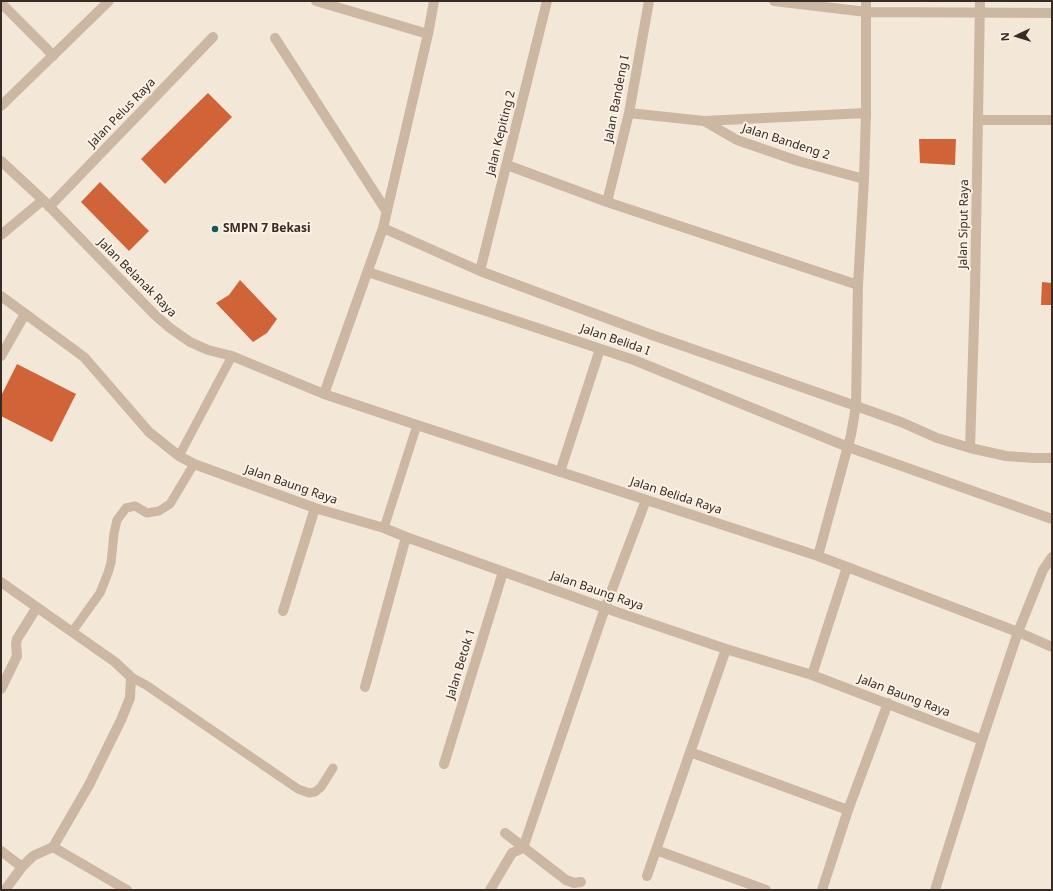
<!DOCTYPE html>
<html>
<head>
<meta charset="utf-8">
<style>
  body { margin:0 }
  #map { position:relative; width:1053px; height:891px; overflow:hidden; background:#f3e7d7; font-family:"Noto Sans",sans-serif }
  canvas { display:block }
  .frame { position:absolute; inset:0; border:2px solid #362b25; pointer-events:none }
  .north { position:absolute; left:997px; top:16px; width:40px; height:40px; -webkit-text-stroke:3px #fbf1e4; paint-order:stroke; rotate:266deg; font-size:11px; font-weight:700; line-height:16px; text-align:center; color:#362b25 }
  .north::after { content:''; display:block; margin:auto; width:14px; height:18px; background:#362b25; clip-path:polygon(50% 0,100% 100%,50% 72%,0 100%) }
</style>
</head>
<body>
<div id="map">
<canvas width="1053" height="891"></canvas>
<div class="frame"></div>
<div class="north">N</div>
</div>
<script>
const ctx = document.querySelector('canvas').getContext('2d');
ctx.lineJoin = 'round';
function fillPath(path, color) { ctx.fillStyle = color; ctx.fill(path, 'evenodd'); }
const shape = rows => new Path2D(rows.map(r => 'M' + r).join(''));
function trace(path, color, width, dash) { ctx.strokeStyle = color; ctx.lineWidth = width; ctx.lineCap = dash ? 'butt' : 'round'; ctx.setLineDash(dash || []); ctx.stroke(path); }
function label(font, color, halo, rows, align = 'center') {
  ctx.font = font + ' "Noto Sans",sans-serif'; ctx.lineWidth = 4; ctx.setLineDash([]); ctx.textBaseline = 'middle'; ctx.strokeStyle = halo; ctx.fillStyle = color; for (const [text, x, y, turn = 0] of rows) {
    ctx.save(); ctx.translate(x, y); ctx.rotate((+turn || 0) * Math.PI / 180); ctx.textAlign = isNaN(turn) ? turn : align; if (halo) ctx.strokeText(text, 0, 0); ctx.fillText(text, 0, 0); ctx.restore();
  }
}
fillPath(shape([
  [208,93,232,117,165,184,141,159],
  [919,139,956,139,955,165,920,163],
  [100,182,149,231,129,251,81,202],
  [240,280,277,319,267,333,253,342,216,303,229,295],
  [1042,282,1052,283,1052,305,1041,305],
  [17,364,76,394,52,442,1,416,1,396]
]), '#d06338');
trace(shape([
  [179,456,232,356],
  [384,528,417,425],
  [72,632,100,593,108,573,111,563,114,533,117,520,126,508,135,506,147,513,159,511,170,504,194,464],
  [131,677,146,685,298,789,309,793,315,792,321,787,333,768]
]), '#ccb7a3', 9);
trace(shape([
  [316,1,428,34],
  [774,1,867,12,1052,13],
  [1,3,46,48,53,56],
  [275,38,387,212],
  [1,106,109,1],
  [629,113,704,121,866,113],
  [979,120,1052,120],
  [704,121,737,140,798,161,864,179],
  [1,161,43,200,155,315,170,328,190,342,208,350,232,356,324,394,417,425,818,556,1018,632,1052,647],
  [507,165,607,202,858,285],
  [607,202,629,113,649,1],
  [49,207,213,37],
  [383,228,480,271,652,335,856,406,901,422,937,438,970,448,1006,456,1033,458,1052,458],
  [1,235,43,200],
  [480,271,547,1],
  [368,272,634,360,848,447,1052,519],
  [1,296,84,357,149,432,179,456,194,464,315,508,384,528,406,537,605,608,726,649,812,675,982,740],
  [1,356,25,314],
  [324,394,383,228,428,34,434,1],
  [970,448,975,292,980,1],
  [560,472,600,349],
  [818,556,851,435,856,406,858,285,864,179,866,113,866,1],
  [1,582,115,662,131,677,130,698,121,720,89,785,53,847,33,856,22,867,5,890],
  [283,611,315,508],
  [812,675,847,567],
  [365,687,406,537],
  [1,689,17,656,16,644,17,639,37,607],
  [690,752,848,810],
  [444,764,503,572],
  [505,833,566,880,574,883,581,882],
  [53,847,127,890],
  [656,850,766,890],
  [1,851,22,867],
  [647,876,726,649],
  [490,890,512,853,523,848,605,608,646,500],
  [822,890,848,810,888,703],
  [935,890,982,740,1018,632,1043,570,1052,557]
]), '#ccb7a3', 10);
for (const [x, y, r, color] of [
  [215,229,4,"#18545b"]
]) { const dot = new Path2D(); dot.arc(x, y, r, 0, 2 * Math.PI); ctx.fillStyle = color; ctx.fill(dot); trace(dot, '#fbf1e4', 1.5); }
label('12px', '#362b25', '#fbf1e4', [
  ["Jalan Bandeng I",617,99,-79],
  ["Jalan Pelus Raya",122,113,-46],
  ["Jalan Kepiting 2",501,133,-76],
  ["Jalan Bandeng 2",786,142,18],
  ["Jalan Siput Raya",964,224,-89],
  ["Jalan Belanak Raya",137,278,45],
  ["Jalan Belida I",615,340,19],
  ["Jalan Baung Raya",291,485,19],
  ["Jalan Belida Raya",676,496,18],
  ["Jalan Baung Raya",597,591,19],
  ["Jalan Betok 1",461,664,-73],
  ["Jalan Baung Raya",904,696,21]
]);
label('bold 12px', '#362b25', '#fbf1e4', [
  ["SMPN 7 Bekasi",223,229]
], 'left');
</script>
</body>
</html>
